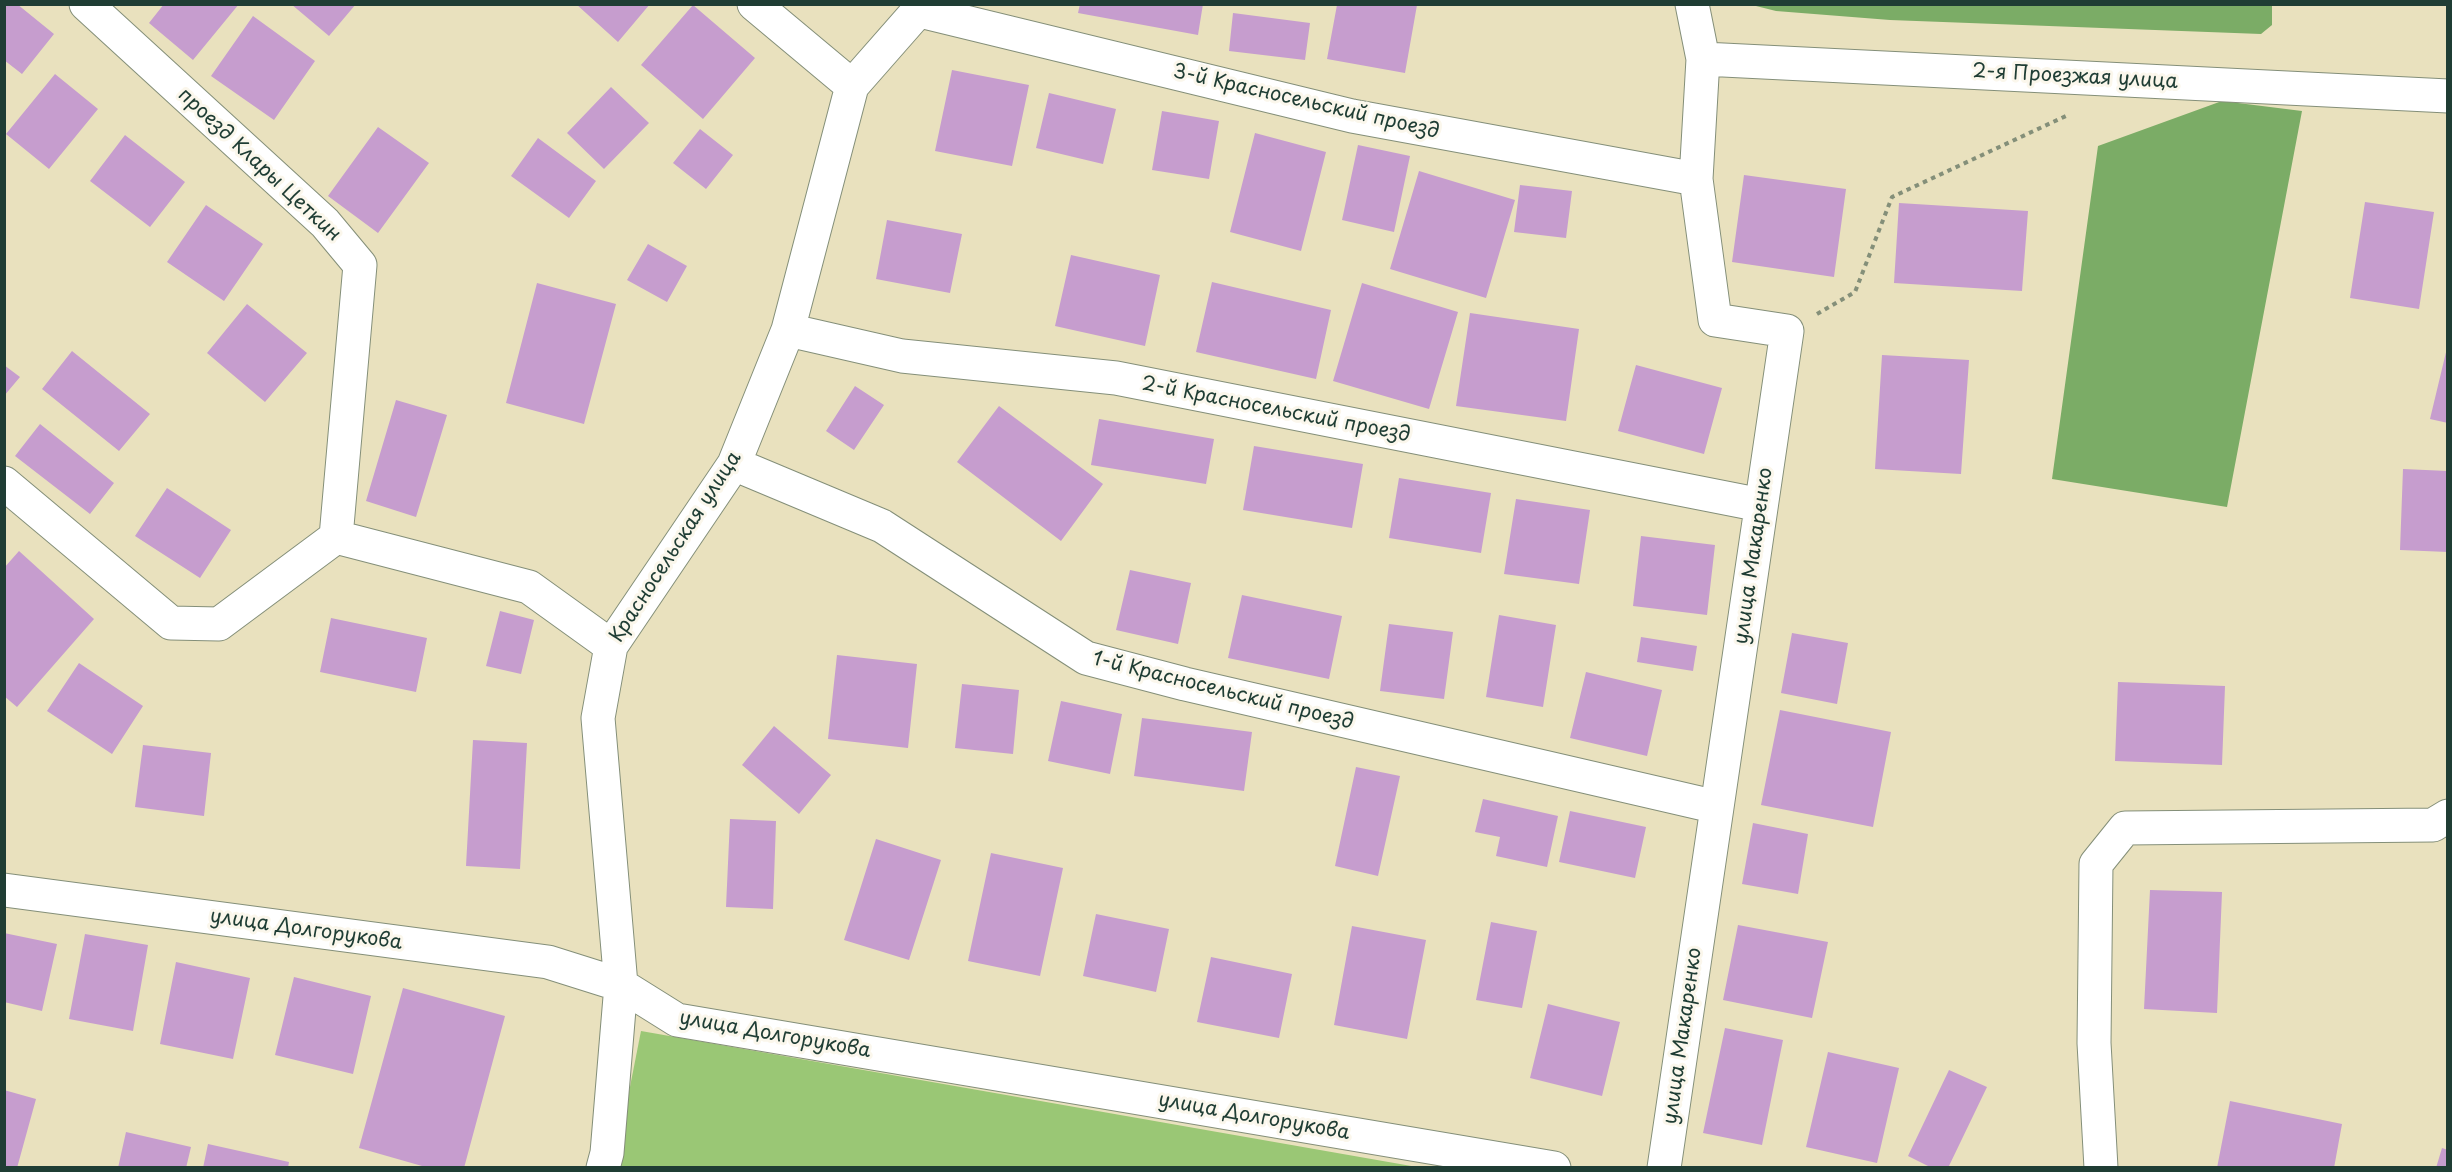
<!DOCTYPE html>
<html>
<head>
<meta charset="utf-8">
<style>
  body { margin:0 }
  #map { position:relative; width:2452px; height:1172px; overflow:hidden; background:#e9e1be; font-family:"Playpen Sans",sans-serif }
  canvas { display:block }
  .frame { position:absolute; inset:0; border:6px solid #1f3d34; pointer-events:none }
</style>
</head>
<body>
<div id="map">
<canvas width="2452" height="1172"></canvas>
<div class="frame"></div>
</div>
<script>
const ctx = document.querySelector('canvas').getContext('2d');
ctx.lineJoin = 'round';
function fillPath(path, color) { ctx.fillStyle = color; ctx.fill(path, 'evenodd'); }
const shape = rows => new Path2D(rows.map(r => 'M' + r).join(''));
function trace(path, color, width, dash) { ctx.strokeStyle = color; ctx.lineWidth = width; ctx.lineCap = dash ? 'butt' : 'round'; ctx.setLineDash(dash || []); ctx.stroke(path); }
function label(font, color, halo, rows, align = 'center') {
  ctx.font = font + ' "Playpen Sans",sans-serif'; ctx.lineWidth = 6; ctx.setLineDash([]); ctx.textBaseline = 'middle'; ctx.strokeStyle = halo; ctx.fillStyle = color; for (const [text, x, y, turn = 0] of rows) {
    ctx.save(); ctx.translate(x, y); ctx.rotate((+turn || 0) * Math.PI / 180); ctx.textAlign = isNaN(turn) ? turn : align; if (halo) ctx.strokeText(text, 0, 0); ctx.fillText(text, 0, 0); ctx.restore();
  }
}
fillPath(shape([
  [641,1031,1417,1167,614,1168]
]), '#9ac775');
fillPath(shape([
  [1752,5,2272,4,2272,25,2261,34,1890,20,1776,11],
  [2222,101,2302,111,2227,507,2052,479,2098,146]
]), '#7bac66');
fillPath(shape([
  [4,4,17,4,54,34,22,74,4,60],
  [164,4,239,4,193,60,149,23],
  [291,4,356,4,329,36],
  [576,4,650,4,618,42],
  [1080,4,1203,4,1198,35,1078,13],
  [693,5,755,58,703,119,641,65],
  [1337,5,1417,5,1405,73,1327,59],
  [1233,13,1310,23,1305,60,1229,51],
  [253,16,315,61,274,120,211,76],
  [952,70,1029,85,1012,166,935,151],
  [55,74,98,109,49,169,6,134],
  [611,87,649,123,604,169,567,133],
  [1049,93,1116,109,1103,164,1036,148],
  [1162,111,1219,121,1209,179,1152,170],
  [378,127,429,163,378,233,328,196],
  [700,129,733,155,706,189,673,163],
  [1255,133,1326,152,1301,251,1230,232],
  [125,135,185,182,150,227,90,181],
  [538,138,596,181,569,218,511,176],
  [1358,145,1410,156,1394,232,1342,220],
  [1419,171,1515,200,1486,298,1390,269],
  [1744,175,1846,189,1834,277,1732,262],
  [1520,185,1572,191,1566,238,1514,232],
  [2365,202,2434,212,2419,309,2350,298],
  [1899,203,2028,211,2022,291,1894,283],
  [206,205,263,244,224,301,167,262],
  [887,220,962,234,950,293,876,279],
  [648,244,687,266,667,302,627,280],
  [1071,255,1160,275,1145,346,1055,326],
  [1212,282,1331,310,1316,379,1196,352],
  [537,283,616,304,584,424,506,403],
  [1362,283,1458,312,1429,409,1333,381],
  [247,304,307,353,265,402,207,353],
  [1470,313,1579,329,1566,421,1456,406],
  [2447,348,2448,348,2448,423,2430,419],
  [72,351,150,414,119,451,42,389],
  [1882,355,1969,360,1961,474,1875,469],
  [4,365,20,377,4,396],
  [1636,365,1722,388,1704,454,1618,431],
  [855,386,884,405,854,450,826,431],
  [396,400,447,415,416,517,366,501],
  [999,406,1103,484,1061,541,957,462],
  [1099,419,1214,439,1206,484,1091,465],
  [40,424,114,483,90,514,15,456],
  [1254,446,1363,464,1352,528,1243,510],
  [2403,469,2448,471,2448,552,2400,550],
  [1399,478,1491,493,1481,553,1389,538],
  [167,488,231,530,200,578,135,536],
  [1516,499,1590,510,1579,584,1504,574],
  [1641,536,1715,545,1707,615,1633,606],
  [19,551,94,619,17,707,4,696,4,568],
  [1130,570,1191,583,1178,644,1116,630],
  [1242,595,1342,616,1329,679,1228,658],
  [500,611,534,620,521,674,486,666],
  [1499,615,1556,625,1543,707,1486,697],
  [331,618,427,638,416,692,320,672],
  [1389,624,1453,632,1444,699,1380,691],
  [1792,633,1848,643,1837,704,1781,693],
  [1641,637,1697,646,1693,671,1637,662],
  [837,655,917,664,908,748,828,739],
  [79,663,143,706,112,754,47,711],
  [1586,672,1662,690,1647,756,1570,738],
  [2118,682,2225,686,2222,765,2115,761],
  [962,684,1019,690,1013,754,955,748],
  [1061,701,1122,714,1110,774,1048,761],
  [1780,710,1891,732,1873,827,1761,805],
  [1142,718,1252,732,1244,791,1134,776],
  [774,726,831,775,799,814,742,765],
  [473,740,527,743,520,869,466,866],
  [143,745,211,753,204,816,135,807],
  [1356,767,1400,776,1378,876,1335,866],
  [1483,799,1558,816,1547,867,1496,856,1500,837,1475,832],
  [1570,811,1646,827,1635,878,1559,862],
  [730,819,776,821,773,909,726,907],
  [1753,823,1808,834,1798,894,1742,884],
  [876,839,941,860,909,960,844,940],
  [991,853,1063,868,1040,976,968,961],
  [2150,890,2222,892,2217,1013,2144,1009],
  [1096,914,1169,929,1156,992,1083,976],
  [1491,922,1537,931,1522,1008,1476,1000],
  [1738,925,1828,942,1812,1018,1723,1000],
  [1352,926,1426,940,1407,1039,1334,1025],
  [4,933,57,944,42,1011,4,1002],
  [85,934,148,945,133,1031,69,1019],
  [1211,957,1292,974,1279,1038,1197,1022],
  [176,962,250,978,233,1059,160,1044],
  [294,977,371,996,353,1074,275,1055],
  [403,988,505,1016,464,1168,429,1168,359,1148],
  [1548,1004,1620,1022,1602,1096,1530,1078],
  [1725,1028,1783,1040,1762,1145,1703,1133],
  [1828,1052,1899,1068,1877,1163,1806,1147],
  [1949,1070,1987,1087,1948,1168,1932,1168,1908,1156],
  [4,1090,36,1099,17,1168,4,1168],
  [2230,1101,2342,1124,2334,1168,2217,1168],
  [126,1132,191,1147,186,1168,118,1168],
  [208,1144,289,1162,288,1168,203,1168],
  [2442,1148,2448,1150,2448,1168,2436,1168]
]), '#c69dce');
const minor = shape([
  [86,4,325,223,360,265,336,537],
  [754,4,852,86],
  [920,11,1352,116,1696,179],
  [1703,59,2448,96],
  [788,330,902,356,1116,378,1761,505],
  [734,464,882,526,1086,658,1185,684,1717,807],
  [4,483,171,623,219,624,336,537],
  [336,537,529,587,611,646],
  [4,890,548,962,621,985,677,1020,1554,1168],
  [603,1168,607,1153,621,985,598,718,611,646,734,464,788,330,852,86,924,4],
  [1664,1168,1787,331,1715,320,1696,179,1703,59,1692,4],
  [2101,1168,2094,1043,2096,864,2125,828,2433,825,2448,816]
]);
trace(minor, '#848f79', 35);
trace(shape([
  [1817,314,1855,292,1892,197,2068,115]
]), '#848f79', 4, [4.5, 4.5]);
trace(minor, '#fff', 33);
label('20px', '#1f3d34', '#fbf7ec', [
  ["2-я Проезжая улица",2075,77,3],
  ["3-й Красносельский проезд",1306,102,13],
  ["проезд Клары Цеткин",259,165,43],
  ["2-й Красносельский проезд",1276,410,11],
  ["Красносельская улица",676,547,-57],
  ["улица Макаренко",1754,556,-82],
  ["1-й Красносельский проезд",1223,691,14],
  ["улица Долгорукова",306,930,8],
  ["улица Долгорукова",775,1035,10],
  ["улица Макаренко",1683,1036,-82],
  ["улица Долгорукова",1254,1117,10]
]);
</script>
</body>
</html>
